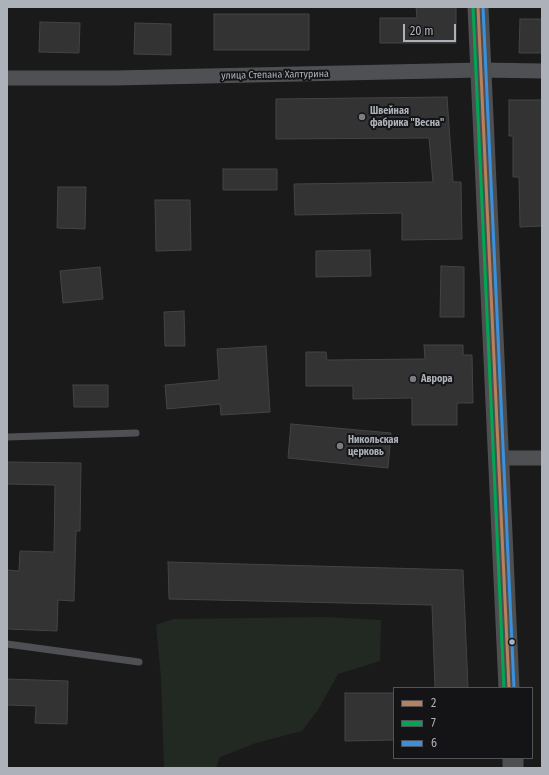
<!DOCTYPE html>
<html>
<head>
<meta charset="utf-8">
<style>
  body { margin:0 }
  #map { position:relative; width:549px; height:775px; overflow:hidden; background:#1a1a1a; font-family:"Fira Sans Condensed",sans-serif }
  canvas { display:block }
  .frame { position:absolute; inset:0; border:8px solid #adb2ba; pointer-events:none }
  .legend { position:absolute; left:393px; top:687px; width:140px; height:72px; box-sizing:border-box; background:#141416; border:1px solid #515358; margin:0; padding:5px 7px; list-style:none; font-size:12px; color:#adb2ba }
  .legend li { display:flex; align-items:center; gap:8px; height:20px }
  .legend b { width:20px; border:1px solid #515358 }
  .scale { position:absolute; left:403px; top:24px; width:53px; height:18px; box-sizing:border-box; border:2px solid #adb2ba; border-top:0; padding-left:5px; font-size:12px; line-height:14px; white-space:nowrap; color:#adb2ba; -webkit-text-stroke:3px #141416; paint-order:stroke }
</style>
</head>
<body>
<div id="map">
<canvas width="549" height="775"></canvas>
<div class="frame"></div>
<ul class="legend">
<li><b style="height:5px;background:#b6815c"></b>2</li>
<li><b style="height:5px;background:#00a651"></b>7</li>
<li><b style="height:5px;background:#3a90db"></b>6</li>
</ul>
<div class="scale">20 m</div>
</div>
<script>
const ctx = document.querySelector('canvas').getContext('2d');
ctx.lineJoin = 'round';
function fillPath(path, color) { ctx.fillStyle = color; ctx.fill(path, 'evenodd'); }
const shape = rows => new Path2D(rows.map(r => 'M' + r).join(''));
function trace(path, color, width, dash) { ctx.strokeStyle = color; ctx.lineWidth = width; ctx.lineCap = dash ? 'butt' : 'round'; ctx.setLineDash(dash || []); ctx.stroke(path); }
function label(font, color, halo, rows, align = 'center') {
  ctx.font = font + ' "Fira Sans Condensed",sans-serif'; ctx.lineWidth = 4; ctx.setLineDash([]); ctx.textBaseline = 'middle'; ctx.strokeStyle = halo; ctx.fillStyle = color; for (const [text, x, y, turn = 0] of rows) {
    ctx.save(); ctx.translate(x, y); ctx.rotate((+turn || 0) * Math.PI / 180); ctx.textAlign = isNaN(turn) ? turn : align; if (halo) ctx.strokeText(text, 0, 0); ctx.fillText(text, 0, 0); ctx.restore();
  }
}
fillPath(shape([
  [326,617,381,620,380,661,338,674,318,710,302,731,256,743,220,757,216,768,164,768,161,678,156,625,174,619]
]), '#222923');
const building = shape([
  [416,7,456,7,456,43,380,43,380,18,417,18,416,7],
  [214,14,309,14,309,50,214,50,214,14],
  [520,19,542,19,542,53,519,53,520,19],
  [40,22,80,23,79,53,39,52,40,22],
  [135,23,171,24,171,55,134,54,135,23],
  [447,97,453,182,461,182,462,239,402,240,402,213,295,215,294,184,433,182,429,138,276,139,276,99,447,97],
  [509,100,542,100,542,226,520,227,519,177,513,177,513,136,509,136,509,100],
  [223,169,277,169,277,190,223,190,223,169],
  [58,187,86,187,85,229,57,228,58,187],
  [155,200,190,200,191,250,156,251,155,200],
  [370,250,371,276,316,277,316,251,370,250],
  [441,266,464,267,464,317,440,317,441,266],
  [100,267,103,299,63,303,60,271,100,267],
  [184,311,185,346,165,346,164,312,184,311],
  [424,345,463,345,463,355,472,355,473,403,457,403,457,425,412,425,412,398,353,399,353,386,306,386,306,352,326,352,327,360,425,359,424,345],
  [266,346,270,412,221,415,220,404,167,409,165,385,219,380,217,349,266,346],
  [73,385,108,385,108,407,74,407,73,385],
  [291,424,391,433,388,468,288,458,291,424],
  [7,462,81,463,80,531,76,531,74,601,58,600,57,631,7,629,7,570,19,571,20,551,54,552,55,485,7,484,7,462],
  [168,562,463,570,468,688,435,688,432,605,169,599,168,562],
  [7,679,68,681,67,724,35,723,36,706,7,705,7,679],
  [345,693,394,693,394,740,345,741,345,693]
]);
fillPath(building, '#333334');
trace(building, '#434446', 1);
trace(shape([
  [7,437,136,433],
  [7,644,139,662]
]), '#4f5053', 7);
trace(shape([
  [7,78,115,78,481,70,542,71],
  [499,458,542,458]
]), '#4f5053', 15);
trace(shape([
  [478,7,509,688],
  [513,758,513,768]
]), '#4d4f51', 21);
trace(shape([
  [478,7,509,688]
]), '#b6815c', 3);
trace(shape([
  [473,7,504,688]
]), '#00a651', 3);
trace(shape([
  [483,7,514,688]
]), '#3a90db', 3);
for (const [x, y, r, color] of [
  [362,117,4,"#7a7d82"],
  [413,379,4,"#7a7d82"],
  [340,446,4,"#7a7d82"],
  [512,642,3.5,"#adb2ba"]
]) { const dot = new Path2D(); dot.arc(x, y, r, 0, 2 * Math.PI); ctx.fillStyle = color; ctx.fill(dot); trace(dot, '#141416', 1.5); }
label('10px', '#adb2ba', '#141416', [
  ["улица Степана Халтурина",275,75,-1]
]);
label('bold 10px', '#adb2ba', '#141416', [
  ["Швейная",370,111],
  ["фабрика \"Весна\"",370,123],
  ["Аврора",421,379],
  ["Никольская",348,440],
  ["церковь",348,452]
], 'left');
</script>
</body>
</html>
